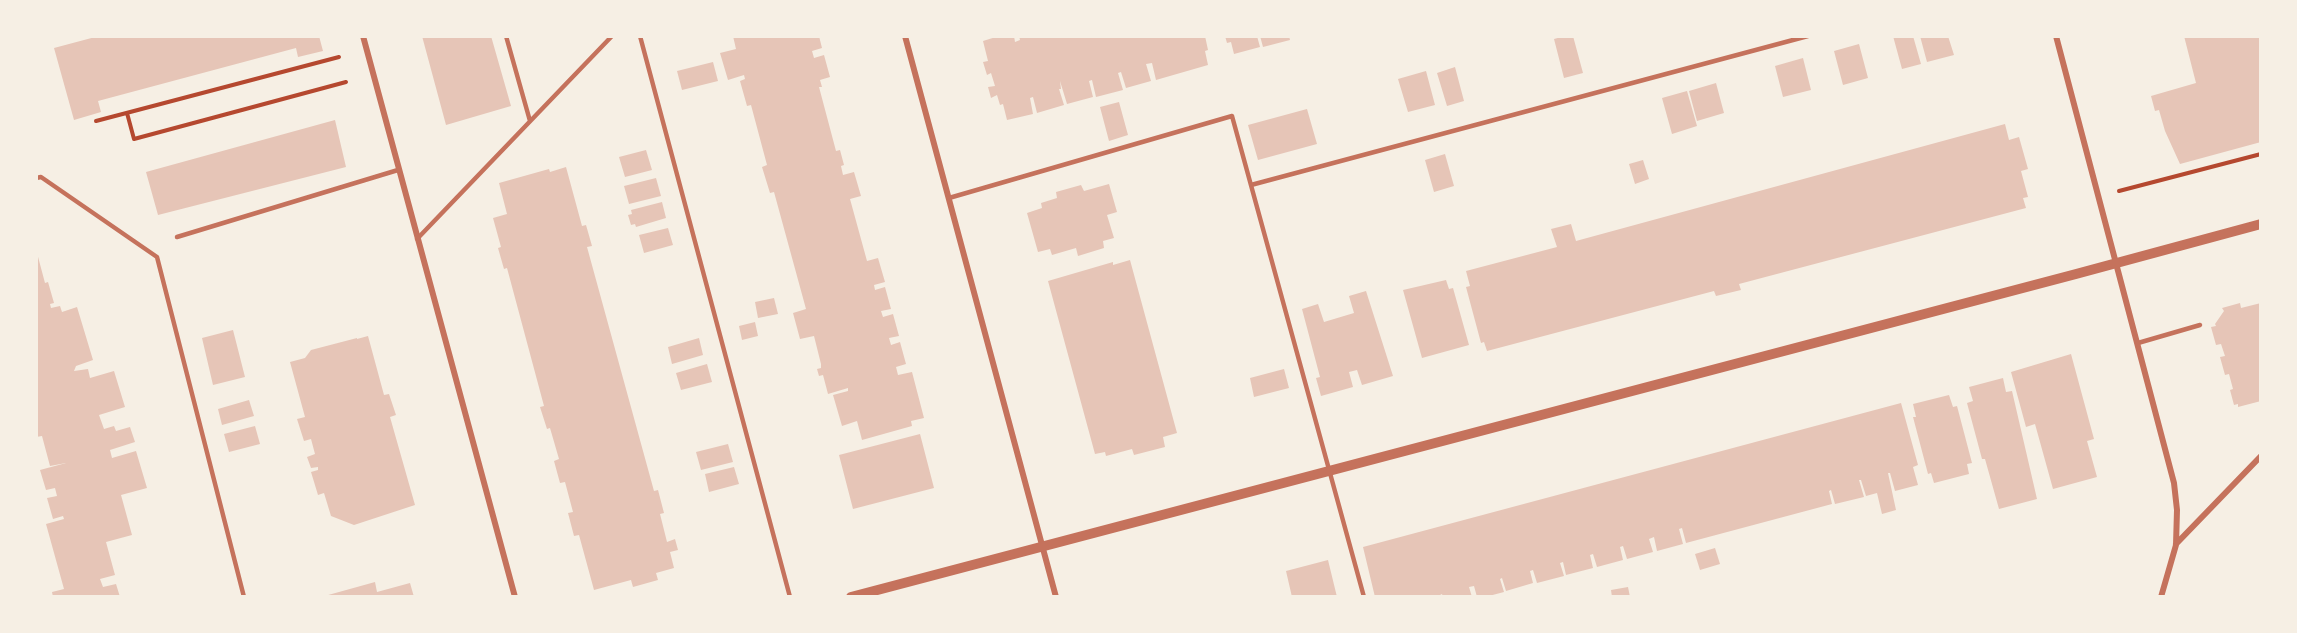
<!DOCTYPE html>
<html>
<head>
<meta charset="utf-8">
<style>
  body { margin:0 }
  #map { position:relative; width:2297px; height:633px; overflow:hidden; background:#f6efe4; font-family:Ubuntu,sans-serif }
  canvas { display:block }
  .frame { position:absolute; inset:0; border:38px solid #f6efe4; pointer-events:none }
</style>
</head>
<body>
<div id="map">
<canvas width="2297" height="633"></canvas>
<div class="frame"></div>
</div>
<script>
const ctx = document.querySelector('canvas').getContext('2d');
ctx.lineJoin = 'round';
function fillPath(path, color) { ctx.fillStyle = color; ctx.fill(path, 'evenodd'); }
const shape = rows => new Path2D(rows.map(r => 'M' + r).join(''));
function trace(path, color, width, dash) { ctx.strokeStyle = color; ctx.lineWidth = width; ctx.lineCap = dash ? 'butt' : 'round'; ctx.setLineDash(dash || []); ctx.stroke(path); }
fillPath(shape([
  [99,36,319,36,323,51,298,57,296,48,98,101,101,112,74,120,54,48],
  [422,36,491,36,511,106,446,125],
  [733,36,819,36,822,48,812,51,814,58,824,55,830,77,820,80,822,87,819,87,836,151,840,150,844,165,841,166,843,175,854,172,861,196,850,199,867,261,878,258,885,282,874,285,875,290,885,287,891,309,881,311,883,317,893,314,899,336,889,338,891,345,900,342,906,364,896,367,898,375,912,372,924,418,911,421,912,426,862,440,857,421,842,426,833,395,848,391,848,388,828,394,823,375,819,376,817,369,821,368,821,364,814,336,800,339,793,313,806,309,774,192,770,193,762,167,767,165,751,105,747,106,740,81,745,79,744,75,728,80,720,53,736,49],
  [999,36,1014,36,1015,42,1020,40,1019,36,1205,36,1208,50,1205,51,1208,65,1156,80,1152,63,1146,64,1151,81,1126,88,1121,72,1118,73,1123,90,1096,97,1092,80,1089,81,1093,97,1067,104,1060,81,1061,89,1059,89,1064,105,1037,113,1033,97,1030,98,1033,114,1007,120,1003,104,1000,105,997,95,991,98,988,87,995,86,991,73,987,75,983,62,988,61,983,41],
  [1225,36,1257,36,1260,47,1234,54,1231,42,1227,43],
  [1260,36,1289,36,1290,40,1263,47],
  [1565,36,1573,36,1583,73,1564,78,1554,39],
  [1893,36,1913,36,1921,64,1902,69],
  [1920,36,1948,36,1954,55,1927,62],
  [2184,36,2261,36,2261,142,2180,164,2165,131,2159,110,2155,111,2151,96,2196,83],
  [1859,44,1868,78,1843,85,1834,51],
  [1803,58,1811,90,1783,97,1775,66],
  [713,62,718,81,682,90,677,71],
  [1455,67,1464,101,1447,106,1437,73],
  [1426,71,1435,105,1408,112,1398,79],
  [1716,83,1724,113,1697,121,1689,91],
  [1687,91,1697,126,1672,134,1662,98],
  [1119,102,1128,135,1109,141,1100,107],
  [1307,109,1317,144,1258,160,1248,125],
  [335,120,346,167,158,215,146,172],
  [2005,124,2009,140,2019,137,2028,169,2021,171,2028,197,2023,198,2026,208,1739,284,1741,290,1716,296,1714,291,1487,351,1484,342,1481,343,1466,287,1470,286,1466,271,1557,247,1551,229,1571,224,1576,241],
  [646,150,652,170,625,177,619,157],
  [1445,154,1454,186,1434,192,1425,160],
  [1643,160,1649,179,1635,184,1629,164],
  [566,167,582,226,586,225,592,246,587,247,654,491,658,490,664,513,660,514,667,542,675,539,678,550,670,552,674,568,656,573,658,580,633,587,631,580,594,590,579,535,574,536,568,513,573,512,565,482,560,483,554,461,559,459,550,428,547,429,540,407,544,406,507,268,504,269,498,248,501,247,493,218,507,214,499,183,549,169,550,172],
  [656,178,661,196,629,204,624,186],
  [1109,184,1117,212,1107,215,1114,238,1103,241,1104,248,1078,256,1076,248,1052,255,1050,249,1038,252,1027,213,1042,208,1041,203,1057,198,1056,192,1081,185,1084,191],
  [662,202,666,218,636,227,635,224,631,225,628,215,632,214,631,210],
  [668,228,673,245,644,253,639,235],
  [37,253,45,283,48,282,54,303,50,304,51,308,60,306,62,312,77,307,93,360,76,366,74,371,88,369,90,378,114,371,125,407,99,415,104,429,114,426,116,431,130,427,135,442,110,450,112,458,136,451,147,488,121,495,132,535,106,542,115,575,100,579,103,587,116,584,120,597,53,597,52,592,64,589,46,524,64,519,63,516,53,519,47,498,57,496,55,488,46,490,40,470,66,463,50,466,42,436,36,437],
  [1130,260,1177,433,1163,437,1165,447,1134,455,1132,449,1106,456,1105,452,1095,454,1048,281,1113,262,1113,265],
  [1446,280,1449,289,1453,288,1469,345,1422,358,1403,290],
  [1366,291,1393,376,1362,385,1357,370,1349,372,1353,387,1321,396,1316,378,1320,377,1302,309,1318,304,1324,322,1354,313,1349,296],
  [774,298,778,314,758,318,755,302],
  [2240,303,2241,308,2261,303,2261,401,2238,407,2238,404,2234,405,2230,390,2233,389,2229,374,2225,375,2220,357,2225,356,2221,344,2216,345,2211,327,2216,326,2215,324,2224,311,2222,308],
  [755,322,758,336,742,340,739,326],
  [233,330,245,377,213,385,202,338],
  [368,336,384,395,389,394,396,415,390,417,415,505,354,525,331,516,324,493,318,495,311,472,318,470,318,467,311,468,307,457,315,454,311,439,304,441,297,419,305,417,290,362,305,358,311,350,357,338,357,339],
  [699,338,703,355,672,364,668,347],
  [2071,354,2094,439,2087,441,2097,477,2053,489,2035,424,2026,427,2011,372],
  [707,364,712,382,681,390,676,373],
  [1284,369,1289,388,1254,397,1250,378],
  [2003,378,2006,392,2012,391,2037,499,1999,509,1985,459,1982,459,1967,403,1973,401,1969,387],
  [1949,395,1953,407,1957,406,1972,463,1967,464,1969,474,1934,483,1931,473,1928,474,1913,417,1916,417,1913,404],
  [249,400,254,416,222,425,218,409],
  [1901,403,1918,465,1913,467,1918,485,1895,491,1890,473,1888,473,1896,510,1882,514,1877,493,1866,496,1861,480,1859,480,1864,497,1835,504,1831,490,1829,491,1832,504,1686,543,1682,528,1679,529,1683,544,1657,551,1654,537,1649,539,1653,552,1627,559,1623,546,1620,547,1623,560,1597,567,1593,554,1590,555,1593,568,1566,575,1563,562,1560,563,1564,576,1537,583,1533,570,1530,571,1533,583,1506,591,1502,578,1500,579,1504,592,1485,597,1477,597,1474,586,1469,587,1472,597,1443,597,1442,594,1440,595,1441,597,1375,597,1363,547],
  [255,426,260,444,229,452,224,434],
  [920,434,934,488,853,509,839,455],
  [728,444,733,462,701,470,696,452],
  [734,467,739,484,709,492,705,474],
  [1715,548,1720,564,1700,570,1695,554],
  [1328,560,1337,597,1292,597,1286,571],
  [375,582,377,592,410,583,414,597,321,597],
  [1628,587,1630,597,1612,597,1611,590]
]), '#e6c5b7');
trace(shape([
  [127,113,134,139,346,82],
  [96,121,339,57],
  [2119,191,2261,154]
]), '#b5482f', 4);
trace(shape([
  [506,36,530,121],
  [640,36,790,597],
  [36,178,41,177,157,257,244,597],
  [1251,185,1808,36],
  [949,198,1232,116,1364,597],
  [177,237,398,170],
  [417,239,612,36],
  [2138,343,2200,325]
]), '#c5725c', 4.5);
trace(shape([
  [363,36,515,597],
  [905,36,1056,597],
  [2056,36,2174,483,2177,510,2176,545,2161,597],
  [2176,544,2261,456]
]), '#c5725c', 6);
trace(shape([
  [851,597,2076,274,2261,224]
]), '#c5725c', 10);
</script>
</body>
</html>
